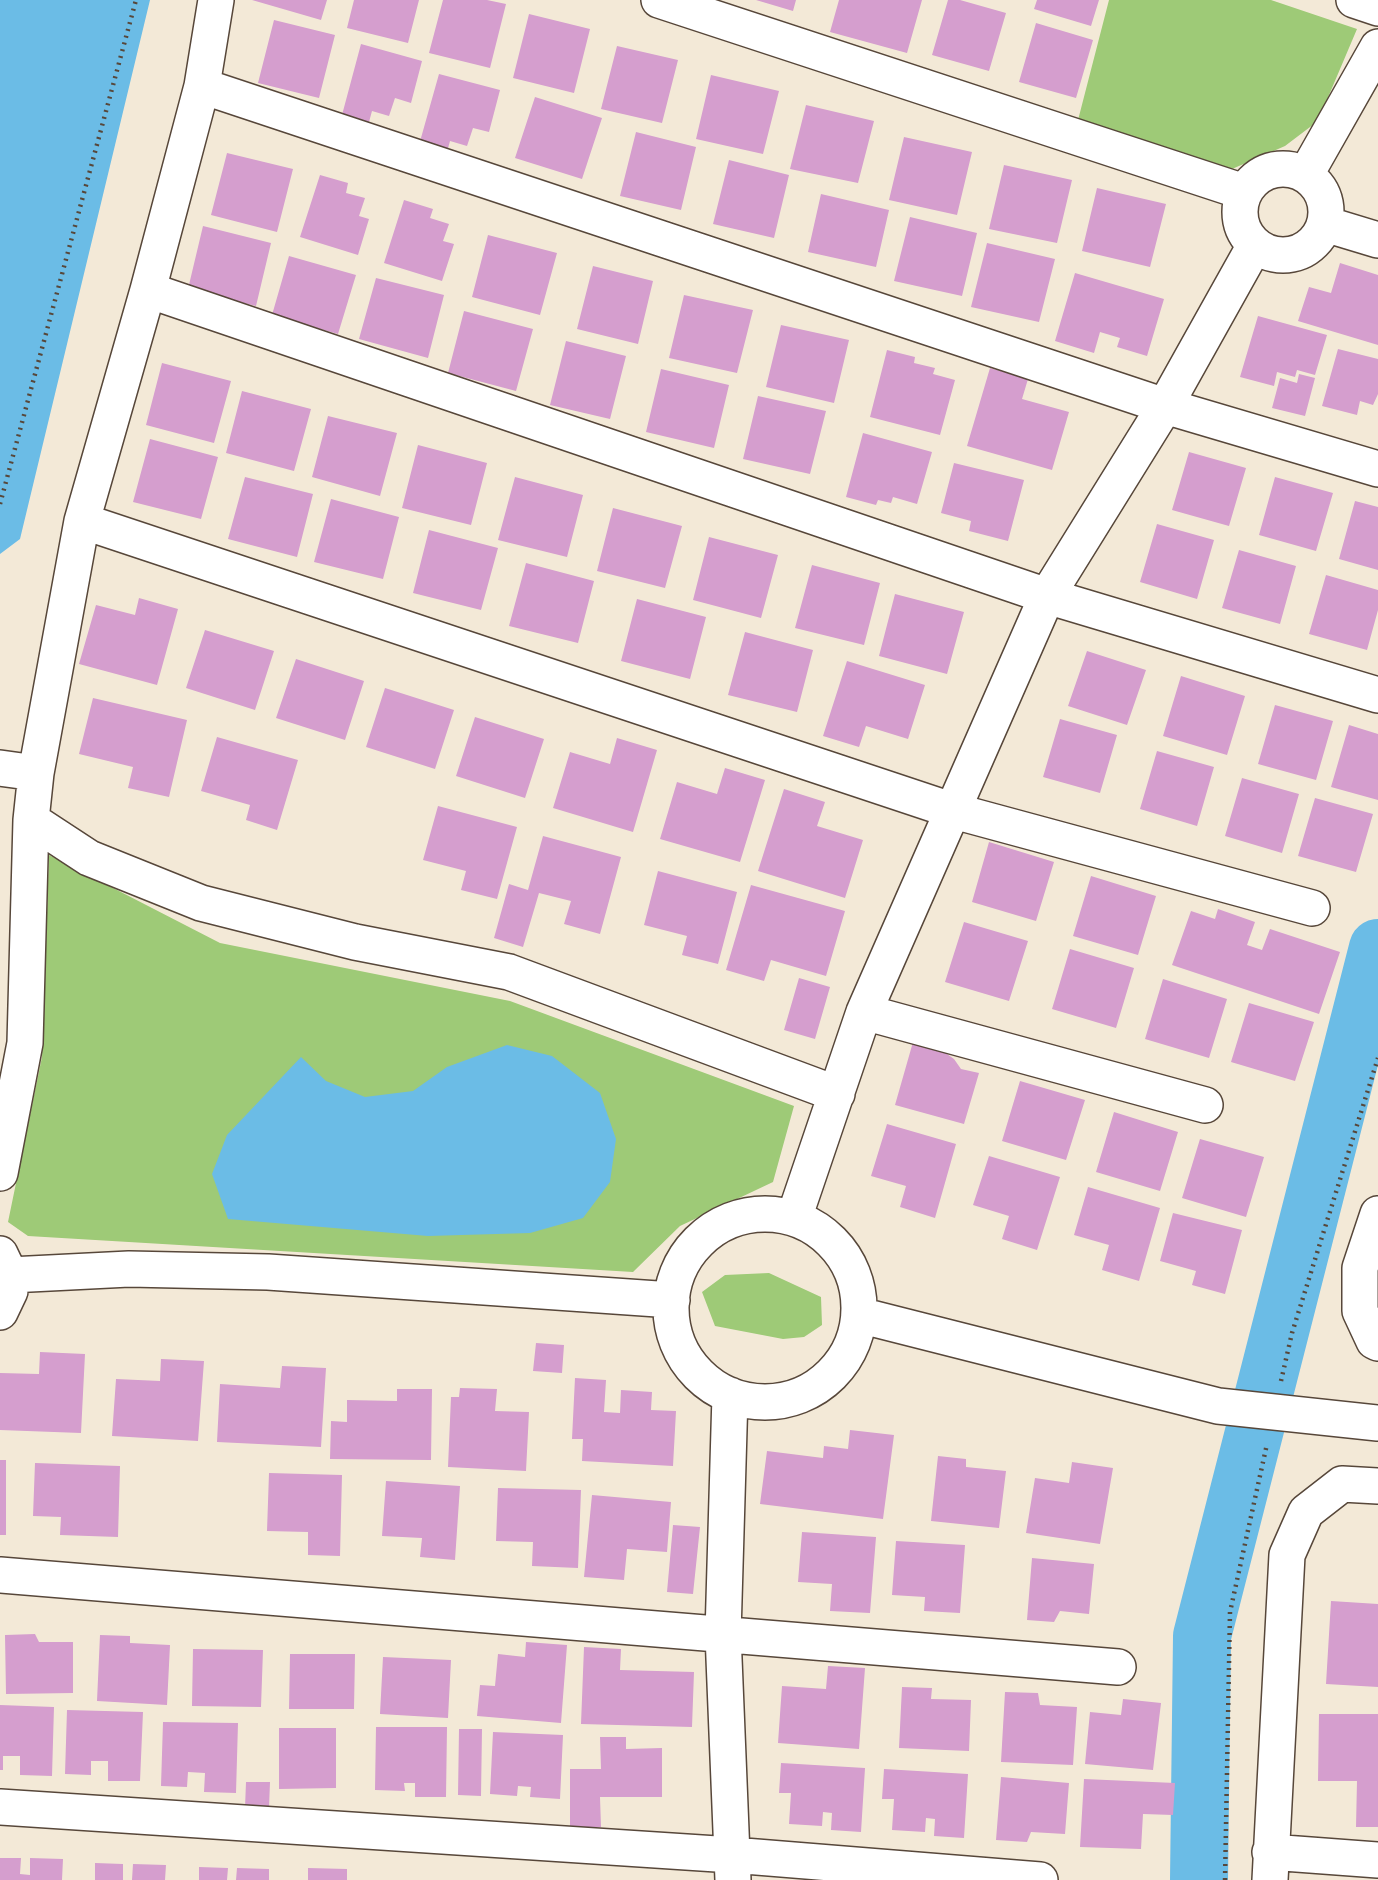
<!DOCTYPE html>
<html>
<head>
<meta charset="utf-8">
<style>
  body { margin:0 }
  canvas { display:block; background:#f3e9d7 }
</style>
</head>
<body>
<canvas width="1378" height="1880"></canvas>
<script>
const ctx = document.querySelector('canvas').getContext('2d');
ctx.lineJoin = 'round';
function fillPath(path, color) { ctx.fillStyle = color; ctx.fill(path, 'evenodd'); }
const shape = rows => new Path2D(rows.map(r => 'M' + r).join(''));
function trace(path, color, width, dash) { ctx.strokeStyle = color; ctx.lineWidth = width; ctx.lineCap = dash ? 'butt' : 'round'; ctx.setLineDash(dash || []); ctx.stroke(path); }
fillPath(shape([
  [1109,0,1271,0,1357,29,1318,121,1285,146,1232,169,1077,124],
  [49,855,220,943,510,1001,794,1106,773,1182,680,1226,633,1272,28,1236,8,1222,42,1057],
  [769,1273,821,1297,822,1325,804,1337,783,1339,715,1326,702,1292,725,1275]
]), '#9eca77');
fillPath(shape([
  [0,0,150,0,20,539,0,554],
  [507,1045,552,1056,600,1093,616,1139,610,1182,583,1218,530,1233,428,1236,228,1219,212,1174,227,1135,301,1057,326,1081,365,1097,413,1091,447,1067]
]), '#6bbce6');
trace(shape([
  [1199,1880,1202,1636,1378,948]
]), '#6bbce6', 58);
fillPath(shape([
  [252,0,327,0,321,20],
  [354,0,419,0,408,43,347,28],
  [443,0,487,0,506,4,490,68,429,53],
  [756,0,796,0,793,11],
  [839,0,922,0,907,53,830,32],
  [948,0,960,0,1006,13,989,71,932,55],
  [1037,0,1099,0,1091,26,1034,9],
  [529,14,590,29,574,93,513,78],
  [274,20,335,35,319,98,258,83],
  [1036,23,1093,40,1076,98,1019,82],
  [361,44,422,61,411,103,395,98,389,116,372,111,369,122,342,115],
  [617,46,678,60,662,123,601,109],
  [439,74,500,90,489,132,473,128,467,146,450,141,447,152,419,145],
  [711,75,779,91,763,154,696,139],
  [535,97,602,118,582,179,515,158],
  [806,105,874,121,858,183,790,169],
  [636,132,696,147,681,210,620,196],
  [904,137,972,152,957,215,889,200],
  [227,153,293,169,277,232,211,215],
  [729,160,789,175,774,238,713,224],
  [1004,165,1072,180,1057,243,989,229],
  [320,175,348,183,346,193,365,198,359,216,369,219,358,255,300,237],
  [1097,188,1166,204,1150,267,1082,251],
  [821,194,889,210,876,267,808,252],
  [404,200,433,209,430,218,449,224,443,241,454,244,442,281,384,263],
  [910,217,977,233,962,296,894,281],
  [203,226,271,243,256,306,188,289],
  [488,235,557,253,540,315,472,297],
  [987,243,1055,259,1039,322,971,307],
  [289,256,356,275,338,334,272,315],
  [1340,263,1378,275,1378,345,1298,321,1309,287,1331,293],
  [593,266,653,281,638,344,577,329],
  [1075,273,1164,299,1147,356,1117,347,1120,338,1100,332,1094,353,1055,341],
  [376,278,444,295,428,358,359,339],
  [684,295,753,310,737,373,669,358],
  [464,311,533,329,516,391,448,373],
  [1258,316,1327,335,1315,375,1297,370,1295,377,1277,372,1274,386,1240,377],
  [781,325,849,340,834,403,766,387],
  [566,341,626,356,610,419,550,405],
  [1338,349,1378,359,1378,394,1373,405,1360,401,1357,415,1322,406],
  [887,350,915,357,914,363,935,368,933,374,955,380,940,435,870,417],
  [162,363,231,381,214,443,146,425],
  [990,368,1028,379,1022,399,1069,412,1052,470,967,446],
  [661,369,729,385,714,448,646,432],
  [1299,374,1315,378,1305,416,1272,408,1280,378,1297,383],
  [242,391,311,409,294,471,226,453],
  [758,396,826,411,810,474,743,459],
  [328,416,397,433,380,496,312,477],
  [863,433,932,452,917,504,893,497,891,503,878,500,876,505,846,497],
  [150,439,218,457,201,519,133,502],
  [418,445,487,463,471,525,402,508],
  [1189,452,1246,468,1229,526,1172,510],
  [954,463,1024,480,1008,541,969,531,971,521,941,513],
  [245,477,313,494,297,557,228,539],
  [515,477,583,495,567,557,498,540],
  [1275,477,1333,493,1316,551,1259,535],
  [331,499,399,517,383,579,314,562],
  [1355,501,1378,507,1378,570,1339,559],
  [613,508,682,526,665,588,597,571],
  [1157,524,1214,540,1197,599,1140,582],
  [429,530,498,548,481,610,413,593],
  [709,537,778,555,761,618,693,600],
  [1239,550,1296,566,1280,624,1222,608],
  [526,563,594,581,578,643,509,626],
  [812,565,880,583,864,645,795,628],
  [1326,575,1378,590,1378,610,1367,650,1309,634],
  [895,594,964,612,947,674,879,656],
  [139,598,178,609,157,685,79,664,96,605,135,615],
  [637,599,706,617,690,679,621,661],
  [205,630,274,651,255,710,186,688],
  [745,632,813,650,797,712,728,695],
  [1087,651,1146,670,1127,725,1068,706],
  [296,659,364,681,345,740,276,718],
  [847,661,925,685,908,739,866,726,859,747,823,736],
  [1181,676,1245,696,1227,755,1163,736],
  [385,688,454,710,435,769,366,747],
  [93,698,187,720,169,797,128,788,133,767,79,754],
  [1275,705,1333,721,1316,780,1258,764],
  [475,717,544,739,525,798,456,776],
  [1060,719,1117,735,1100,793,1043,777],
  [1349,725,1378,734,1378,800,1331,787],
  [217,737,298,760,277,830,246,820,250,805,201,791],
  [617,738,657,750,633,832,553,808,570,752,610,764],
  [1157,751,1214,767,1197,826,1140,809],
  [725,768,765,780,740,862,660,839,677,782,717,794],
  [1242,778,1299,794,1282,853,1225,836],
  [784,789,825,802,817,826,863,840,845,898,758,871],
  [1315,798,1373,814,1356,872,1298,856],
  [438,806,517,827,497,899,461,890,466,871,423,860],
  [543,836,621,857,600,934,564,924,571,901,539,893,523,947,494,938,509,884,528,890],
  [989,842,1054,862,1036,921,972,902],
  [658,871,737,892,718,964,682,955,687,936,644,925],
  [1091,876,1156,896,1138,955,1073,936],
  [751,885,845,911,826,976,771,960,764,981,726,970],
  [1218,909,1255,922,1247,945,1262,950,1270,929,1340,952,1319,1014,1172,965,1191,911,1215,919],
  [964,922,1028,941,1009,1001,945,982],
  [1070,949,1134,968,1116,1028,1052,1009],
  [799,978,830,987,815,1039,784,1030],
  [1163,979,1227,999,1209,1058,1145,1039],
  [1249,1003,1314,1022,1295,1081,1231,1062],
  [913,1042,940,1049,954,1059,961,1069,979,1073,964,1124,895,1105],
  [1020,1081,1085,1100,1066,1160,1002,1141],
  [1114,1112,1178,1132,1160,1191,1096,1172],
  [887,1124,956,1144,935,1218,900,1207,906,1186,871,1176],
  [1200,1139,1264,1157,1246,1217,1182,1198],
  [989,1156,1060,1177,1037,1250,1002,1239,1009,1216,973,1205],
  [1088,1187,1160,1208,1139,1281,1102,1270,1109,1245,1074,1235],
  [1173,1213,1242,1230,1225,1294,1192,1285,1196,1271,1160,1261],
  [536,1343,564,1345,562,1373,533,1371],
  [40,1352,85,1354,81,1433,0,1430,0,1373,39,1374],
  [161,1359,204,1361,198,1441,112,1436,116,1379,160,1381],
  [282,1366,326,1368,321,1447,217,1442,220,1384,280,1388],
  [575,1378,606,1380,604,1412,620,1413,621,1390,652,1392,651,1410,676,1411,673,1466,582,1461,583,1439,572,1439],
  [460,1388,497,1389,495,1411,529,1412,526,1471,448,1467,451,1397,459,1397],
  [397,1389,432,1389,431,1460,330,1459,331,1421,347,1422,347,1400,397,1401],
  [850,1430,894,1435,883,1519,760,1504,767,1451,823,1458,824,1446,848,1449],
  [938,1456,966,1459,966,1467,1006,1471,999,1528,931,1521],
  [0,1460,6,1460,6,1535,0,1535],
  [1072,1462,1113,1468,1100,1544,1026,1533,1035,1478,1069,1483],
  [35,1463,120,1466,118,1537,60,1535,61,1517,33,1516],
  [269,1473,342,1475,340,1556,308,1555,308,1532,267,1531],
  [386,1481,460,1486,455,1560,420,1557,422,1538,382,1536],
  [498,1488,581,1490,578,1568,532,1566,533,1542,496,1541],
  [592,1495,671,1502,667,1552,627,1549,624,1580,584,1577],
  [673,1525,700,1527,693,1594,667,1592],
  [802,1532,876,1537,870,1613,830,1611,832,1584,798,1582],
  [896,1541,965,1545,960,1613,924,1611,925,1597,892,1595],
  [1032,1558,1094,1564,1089,1614,1060,1611,1054,1622,1027,1620],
  [1331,1601,1378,1604,1378,1687,1326,1684],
  [35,1634,39,1642,73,1642,73,1693,6,1694,5,1635],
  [100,1635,130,1636,130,1643,170,1645,167,1705,97,1701],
  [526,1642,567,1645,561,1723,477,1716,480,1685,495,1686,498,1654,525,1657],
  [584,1647,621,1649,620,1670,694,1672,692,1727,581,1724],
  [193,1649,263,1650,261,1707,192,1706],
  [290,1654,355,1654,354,1709,289,1709],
  [383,1657,451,1660,448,1718,380,1714],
  [828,1666,865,1668,859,1749,778,1743,782,1686,826,1689],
  [902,1687,932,1688,931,1699,971,1700,969,1751,899,1748],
  [1005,1692,1038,1693,1040,1705,1077,1707,1073,1765,1001,1762],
  [1123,1699,1161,1703,1153,1770,1085,1764,1090,1712,1121,1715],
  [0,1705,54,1707,52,1776,20,1775,20,1756,3,1756,3,1770,0,1770],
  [67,1710,143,1712,140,1781,108,1781,108,1761,91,1761,91,1775,65,1774],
  [1319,1714,1378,1714,1378,1827,1356,1827,1357,1781,1318,1781],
  [163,1722,238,1723,236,1793,204,1792,205,1773,188,1772,187,1787,161,1786],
  [376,1727,447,1727,446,1797,415,1797,415,1783,404,1783,405,1791,375,1790],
  [279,1728,336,1728,336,1788,279,1789],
  [459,1729,482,1729,481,1796,458,1795],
  [493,1732,563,1735,560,1799,530,1797,531,1787,518,1786,517,1796,490,1794],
  [600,1737,626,1737,626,1749,662,1748,662,1797,600,1797,601,1827,570,1828,570,1769,601,1769],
  [781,1763,865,1768,861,1832,831,1830,832,1813,823,1812,822,1826,789,1824,791,1793,779,1793],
  [884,1769,968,1774,964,1838,934,1836,935,1819,926,1818,925,1832,892,1830,894,1799,882,1799],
  [1001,1777,1069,1783,1065,1834,1031,1832,1027,1842,996,1840],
  [1084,1779,1175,1783,1173,1815,1143,1814,1141,1849,1080,1847],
  [246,1782,270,1782,269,1808,245,1808],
  [0,1858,21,1858,20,1874,30,1875,30,1858,63,1859,62,1880,0,1880],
  [95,1863,123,1864,123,1880,95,1880],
  [133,1864,166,1865,165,1880,132,1880],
  [199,1867,228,1868,227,1880,199,1880],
  [237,1868,269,1869,269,1880,236,1880],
  [308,1868,347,1869,347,1880,308,1880]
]), '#d59ece');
const minor = shape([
  [659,0,1244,192],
  [1354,0,1378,8],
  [202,86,1165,406,1378,469],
  '1240 212a43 43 0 1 1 86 0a43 43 0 1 1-86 0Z',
  [1306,174,1378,47],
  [1325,224,1378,240],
  [148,290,1047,596,1378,695],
  [82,521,954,811,1312,908],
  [0,768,36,773],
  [31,820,89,858,201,903,355,942,509,972,837,1094],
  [864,1012,1205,1105],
  [0,1173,25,1043,31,820,36,773,82,521,148,290,202,86,216,0],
  [1378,1214,1360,1268,1360,1311,1374,1341,1378,1343],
  '671 1308a94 94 0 1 1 188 0a94 94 0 1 1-188 0Z',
  [794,1218,864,1012,1047,596,1165,406,1255,245],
  [0,1254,10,1275,10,1291,0,1312],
  [10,1275,129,1269,268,1272,672,1300],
  [859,1315,1218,1406,1378,1423],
  [730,1395,723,1634,733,1880],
  [0,1575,1118,1667],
  [0,1807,732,1855,1040,1880],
  [1270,1852,1378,1860],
  [1270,1880,1287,1555,1306,1512,1342,1484,1378,1486]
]);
trace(minor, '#57473a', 38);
trace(shape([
  [0,504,136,0],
  [1281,1381,1292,1333,1378,1058],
  [1225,1880,1230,1612,1267,1444]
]), '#57473a', 4.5, [2, 5]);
trace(minor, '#fff', 35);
</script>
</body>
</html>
